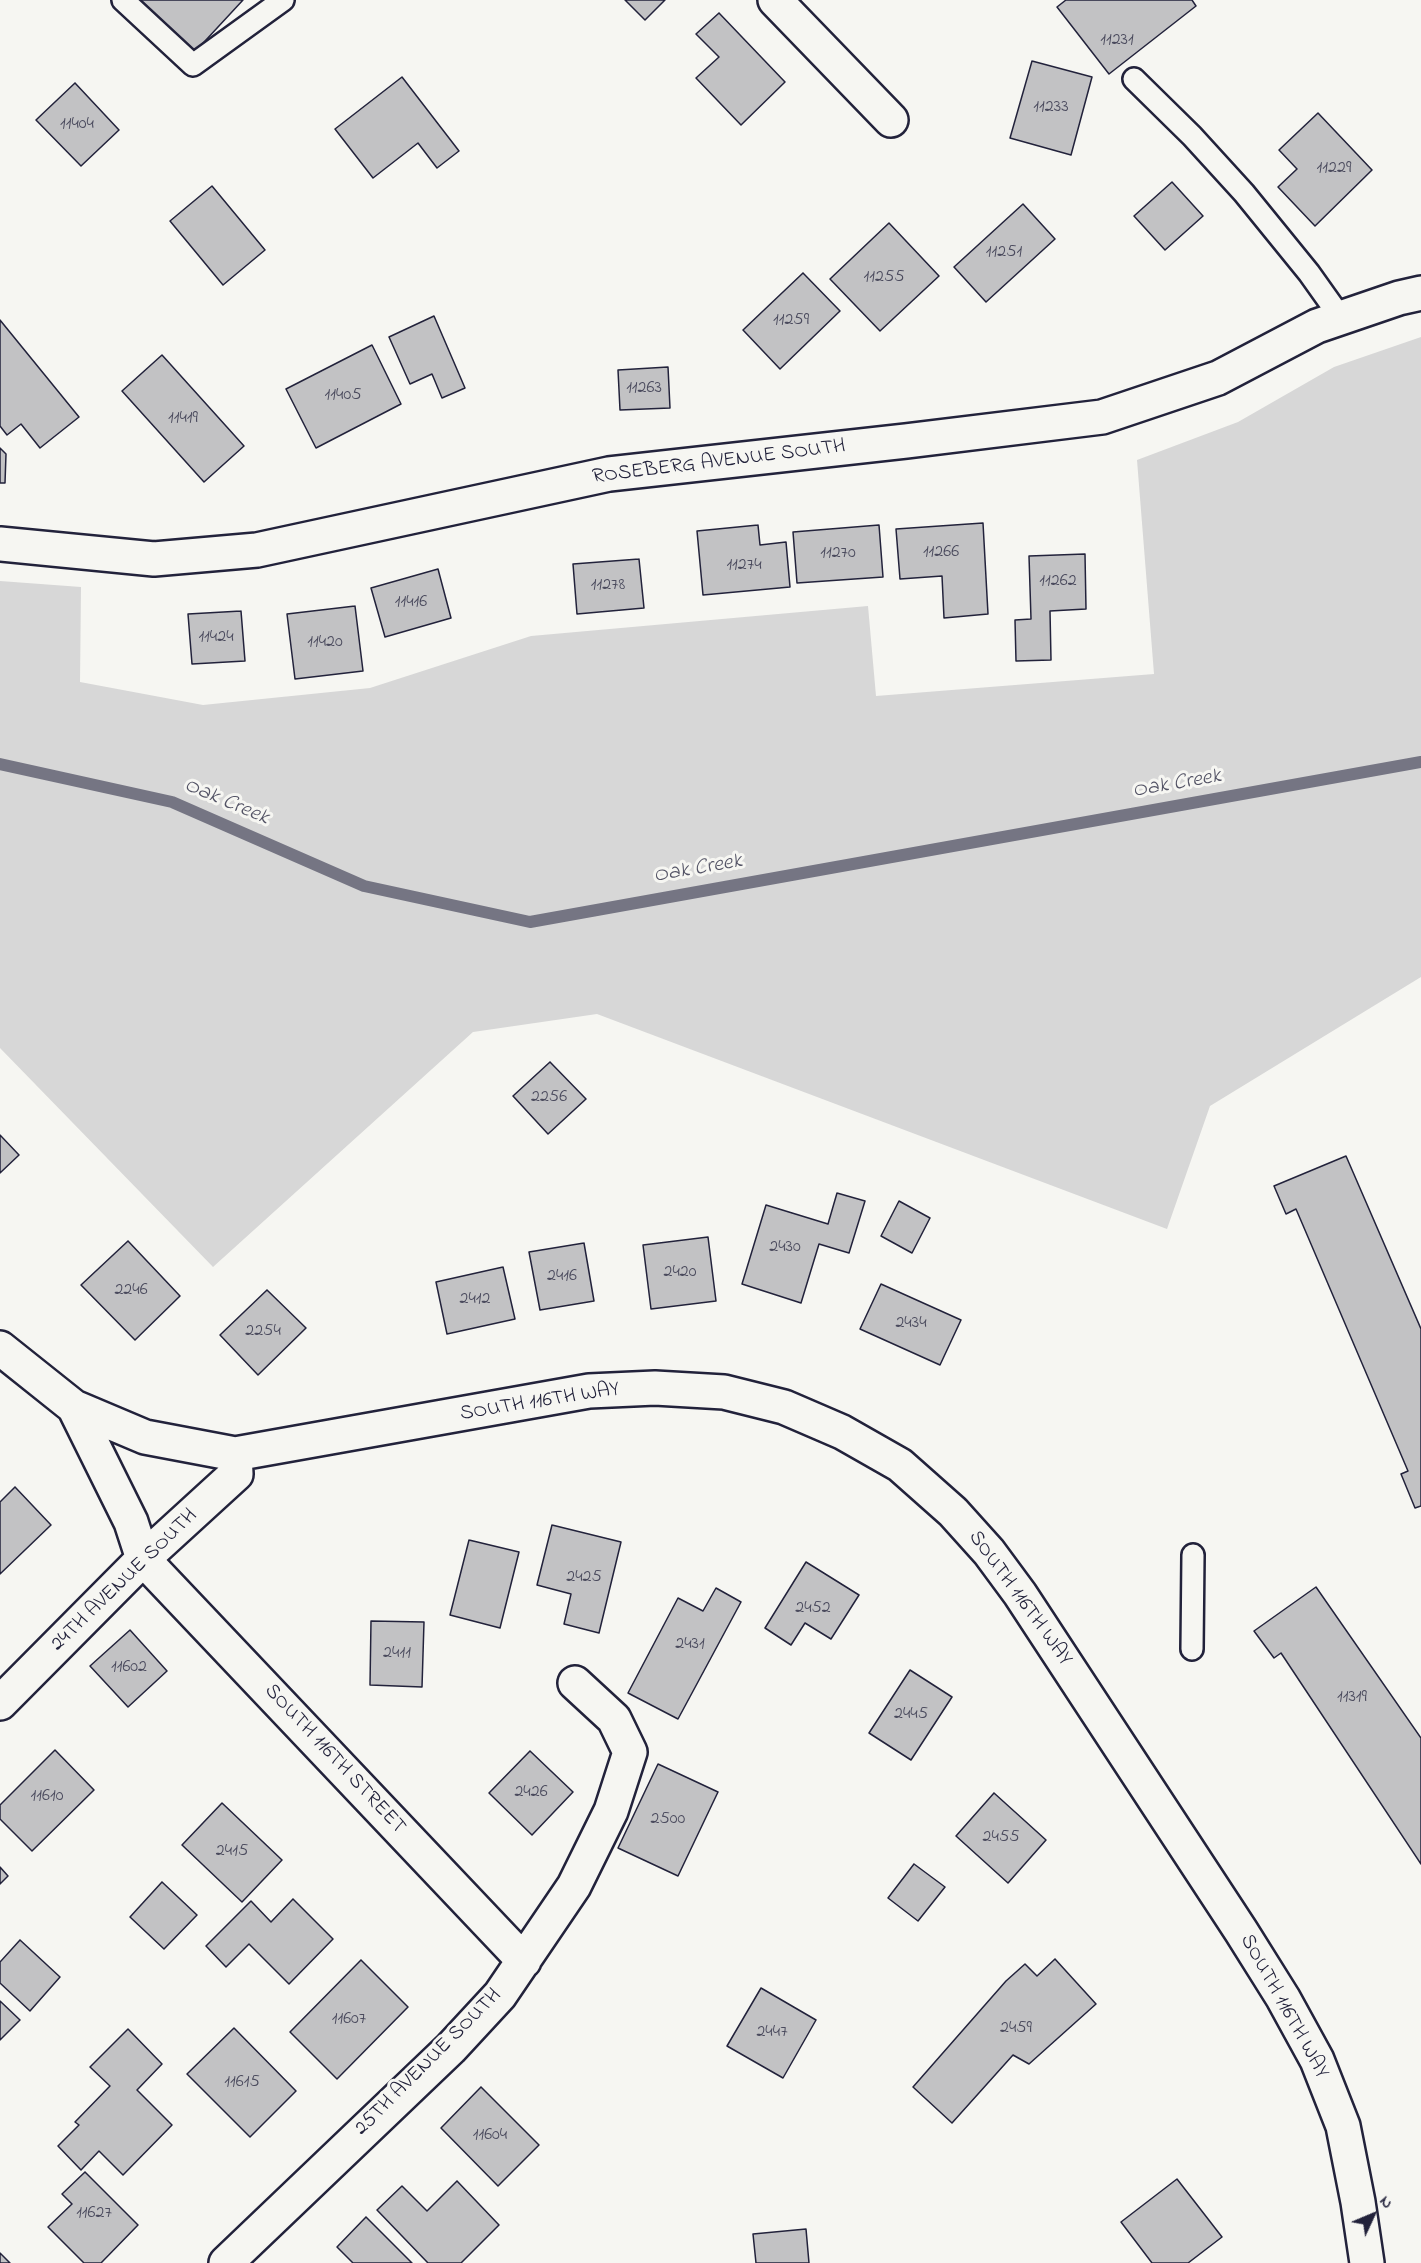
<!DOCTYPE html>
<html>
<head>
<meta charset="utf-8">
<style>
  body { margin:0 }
  #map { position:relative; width:1421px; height:2263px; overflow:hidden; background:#f6f6f2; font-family:"Indie Flower",sans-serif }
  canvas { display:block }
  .north { position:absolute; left:1343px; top:2185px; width:60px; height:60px; -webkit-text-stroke:4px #f6f6f2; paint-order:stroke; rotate:46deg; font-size:16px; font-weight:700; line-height:24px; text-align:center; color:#22223b }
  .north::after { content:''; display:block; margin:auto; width:21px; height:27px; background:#22223b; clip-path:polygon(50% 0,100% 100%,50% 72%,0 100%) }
</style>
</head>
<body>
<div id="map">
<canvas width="1421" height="2263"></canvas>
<div class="north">N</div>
</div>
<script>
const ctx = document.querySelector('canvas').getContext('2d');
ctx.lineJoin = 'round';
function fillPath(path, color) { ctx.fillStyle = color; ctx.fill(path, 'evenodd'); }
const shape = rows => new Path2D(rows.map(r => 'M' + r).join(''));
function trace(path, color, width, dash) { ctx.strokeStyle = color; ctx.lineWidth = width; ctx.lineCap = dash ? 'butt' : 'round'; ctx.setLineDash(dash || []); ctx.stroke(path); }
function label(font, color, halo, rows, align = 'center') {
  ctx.font = font + ' "Indie Flower",sans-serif'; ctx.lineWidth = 6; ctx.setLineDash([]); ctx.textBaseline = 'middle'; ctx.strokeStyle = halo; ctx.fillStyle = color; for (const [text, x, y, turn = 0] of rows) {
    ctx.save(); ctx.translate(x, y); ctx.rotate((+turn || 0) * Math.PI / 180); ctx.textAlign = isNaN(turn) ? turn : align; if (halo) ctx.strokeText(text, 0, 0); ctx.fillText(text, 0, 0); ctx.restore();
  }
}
fillPath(shape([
  [1421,337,1421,977,1210,1106,1167,1229,597,1014,473,1032,213,1267,0,1048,0,581,81,587,80,682,203,705,370,688,531,636,868,606,876,696,1154,674,1137,460,1238,422,1334,367]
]), '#d7d7d7');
trace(shape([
  [0,764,172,802,364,886,530,922,1421,762]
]), '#757583', 12);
const building = shape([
  [135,0,243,0,193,54,135,0],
  [625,0,665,0,645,20,625,0],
  [1066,0,1192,0,1196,6,1109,74,1057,7,1066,0],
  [719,13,785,82,741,125,696,78,719,57,696,34,719,13],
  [1032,61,1092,77,1071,155,1010,138,1032,61],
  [402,77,459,151,437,168,418,143,373,178,335,129,402,77],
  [75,83,119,130,81,166,36,120,75,83],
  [1318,113,1372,170,1315,226,1278,187,1297,169,1279,150,1318,113],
  [1172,182,1203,216,1165,250,1134,216,1172,182],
  [212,186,265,250,223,285,170,221,212,186],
  [1023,204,1055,239,986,302,954,267,1023,204],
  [889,223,939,276,880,331,830,279,889,223],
  [803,273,840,311,780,369,743,330,803,273],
  [434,316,465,388,442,398,432,374,410,384,389,337,434,316],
  [0,320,79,417,40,448,21,424,7,435,0,426,0,320],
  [372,345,401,404,316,448,286,389,372,345],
  [162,355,244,446,204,482,122,391,162,355],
  [668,367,670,408,620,410,618,370,668,367],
  [0,448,6,454,5,483,0,483,0,448],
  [983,523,988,614,944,618,942,576,900,579,896,529,983,523],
  [758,525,760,545,786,542,790,587,703,595,697,531,758,525],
  [879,525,883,577,797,583,793,532,879,525],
  [1085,554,1086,609,1050,611,1051,660,1016,661,1015,620,1031,619,1029,556,1085,554],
  [639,559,644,608,577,614,573,564,639,559],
  [438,569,451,618,385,637,371,588,438,569],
  [355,606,363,671,295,679,287,614,355,606],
  [241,611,245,661,192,664,188,614,241,611],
  [550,1062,586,1099,548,1134,513,1096,550,1062],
  [0,1135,19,1155,0,1173,0,1135],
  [1346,1156,1421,1329,1421,1506,1415,1508,1401,1474,1408,1471,1296,1209,1286,1214,1274,1186,1346,1156],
  [837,1193,865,1201,849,1253,819,1244,801,1303,742,1284,766,1205,828,1224,837,1193],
  [899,1201,930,1218,912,1253,881,1236,899,1201],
  [708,1237,716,1301,651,1309,643,1245,708,1237],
  [128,1241,180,1296,135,1340,81,1285,128,1241],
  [584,1243,594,1301,540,1310,529,1252,584,1243],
  [503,1267,515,1319,447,1334,436,1282,503,1267],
  [881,1284,961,1320,940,1365,860,1329,881,1284],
  [267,1290,306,1328,258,1375,220,1335,267,1290],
  [15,1487,51,1525,0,1574,0,1502,15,1487],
  [552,1525,621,1542,599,1633,564,1624,571,1594,537,1585,552,1525],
  [469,1540,519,1552,500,1628,450,1615,469,1540],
  [806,1562,859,1595,831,1639,805,1623,791,1645,765,1628,806,1562],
  [1316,1587,1421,1738,1421,1864,1281,1653,1274,1658,1254,1631,1316,1587],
  [716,1588,741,1602,678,1719,628,1693,678,1598,703,1611,716,1588],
  [371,1621,424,1622,422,1687,370,1685,371,1621],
  [130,1630,167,1671,128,1707,90,1666,130,1630],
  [910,1670,952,1697,911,1760,869,1733,910,1670],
  [55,1750,94,1790,32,1851,0,1819,0,1805,55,1750],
  [530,1751,573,1792,532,1835,489,1793,530,1751],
  [658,1764,718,1792,678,1876,618,1848,658,1764],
  [994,1793,1046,1840,1008,1883,956,1836,994,1793],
  [222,1803,282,1860,242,1902,182,1845,222,1803],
  [914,1864,945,1887,918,1921,888,1898,914,1864],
  [0,1867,8,1876,0,1884,0,1867],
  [162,1882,197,1915,164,1949,130,1917,162,1882],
  [293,1899,333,1939,289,1984,249,1944,226,1967,206,1946,251,1901,271,1922,293,1899],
  [20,1940,60,1977,30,2011,0,1983,0,1962,20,1940],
  [1055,1959,1096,2004,1029,2064,1013,2055,952,2123,913,2087,1006,1981,1025,1964,1037,1976,1055,1959],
  [361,1960,408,2007,337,2079,290,2032,361,1960],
  [761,1988,816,2020,783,2078,727,2046,761,1988],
  [0,2001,20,2020,0,2040,0,2001],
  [234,2028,296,2091,250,2137,187,2074,234,2028],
  [128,2029,162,2064,137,2090,172,2125,123,2175,99,2151,81,2170,58,2146,79,2125,75,2122,110,2086,90,2067,128,2029],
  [481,2087,539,2145,498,2186,441,2128,481,2087],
  [85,2172,138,2225,101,2263,84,2263,48,2227,72,2204,62,2194,85,2172],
  [1177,2179,1222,2237,1188,2263,1152,2263,1121,2222,1177,2179],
  [457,2181,499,2225,461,2263,428,2263,377,2210,402,2186,427,2211,457,2181],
  [366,2217,412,2263,353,2263,337,2247,366,2217],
  [806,2229,809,2263,756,2263,753,2234,806,2229],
  [0,2253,10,2263,0,2263,0,2253]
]);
fillPath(building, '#c2c2c4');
trace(building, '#22223b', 1.5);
const service = shape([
  [123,0,193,65,283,0],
  [1134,79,1192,136,1244,193,1309,273,1341,318],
  [1192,1649,1193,1555]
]);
const minor = shape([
  [775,0,891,120],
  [0,544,154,559,257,550,609,474,906,441,1102,417,1218,378,1317,326,1399,298,1421,293],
  [143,1559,524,1961],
  [226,2263,451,2048,500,1995,574,1886,611,1811,630,1752,614,1719,575,1683]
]);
const tertiary = shape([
  [0,1348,74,1407,145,1437,235,1454,589,1391,655,1388,724,1392,784,1407,842,1432,900,1465,953,1512,989,1552,1020,1594,1241,1931,1283,1998,1317,2060,1343,2126,1358,2202,1367,2263],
  [74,1407,131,1522,143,1559],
  [0,1703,143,1559,236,1474,235,1454]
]);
trace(service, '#22223b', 26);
trace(minor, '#22223b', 38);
trace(tertiary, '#22223b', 38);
trace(service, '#f6f6f2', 21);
trace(minor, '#f6f6f2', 33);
trace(tertiary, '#f6f6f2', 33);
label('18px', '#4a4a5d', null, [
  ["11231",1117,41],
  ["11233",1051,108],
  ["11404",77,125],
  ["11229",1334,169],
  ["11251",1004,253],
  ["11255",884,278],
  ["11259",791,321],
  ["11263",644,389],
  ["11405",343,396],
  ["11419",183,419],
  ["11266",941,553],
  ["11270",838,554],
  ["11274",744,566],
  ["11262",1058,582],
  ["11278",608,586],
  ["11416",411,603],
  ["11424",216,638],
  ["11420",325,643],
  ["2256",549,1098],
  ["2430",785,1248],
  ["2420",680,1273],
  ["2416",562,1277],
  ["2246",131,1291],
  ["2412",475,1300],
  ["2434",911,1324],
  ["2254",263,1332],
  ["2425",584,1578],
  ["2452",813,1609],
  ["2431",690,1645],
  ["2411",397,1654],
  ["11602",129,1668],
  ["11319",1352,1698],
  ["2445",911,1715],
  ["2426",531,1793],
  ["11610",47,1797],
  ["2500",668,1820],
  ["2455",1001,1838],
  ["2415",232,1852],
  ["11607",349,2020],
  ["2459",1016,2029],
  ["2447",772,2033],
  ["11615",242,2083],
  ["11604",490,2136],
  ["11627",94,2214]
]);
label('21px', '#22223b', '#f6f6f2', [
  ["ROSEBERG AVENUE SOUTH",719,463,-7],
  ["SOUTH 116TH WAY",540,1403,-9],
  ["24TH AVENUE SOUTH",125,1581,-44],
  ["SOUTH 116TH WAY",1019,1599,54],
  ["SOUTH 116TH STREET",334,1760,47],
  ["SOUTH 116TH WAY",1283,2007,61],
  ["25TH AVENUE SOUTH",429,2063,-45]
]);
label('italic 22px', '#535365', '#f6f6f2', [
  ["Oak Creek",1177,785,-10],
  ["Oak Creek",226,803,23],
  ["Oak Creek",698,870,-10]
]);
</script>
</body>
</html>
